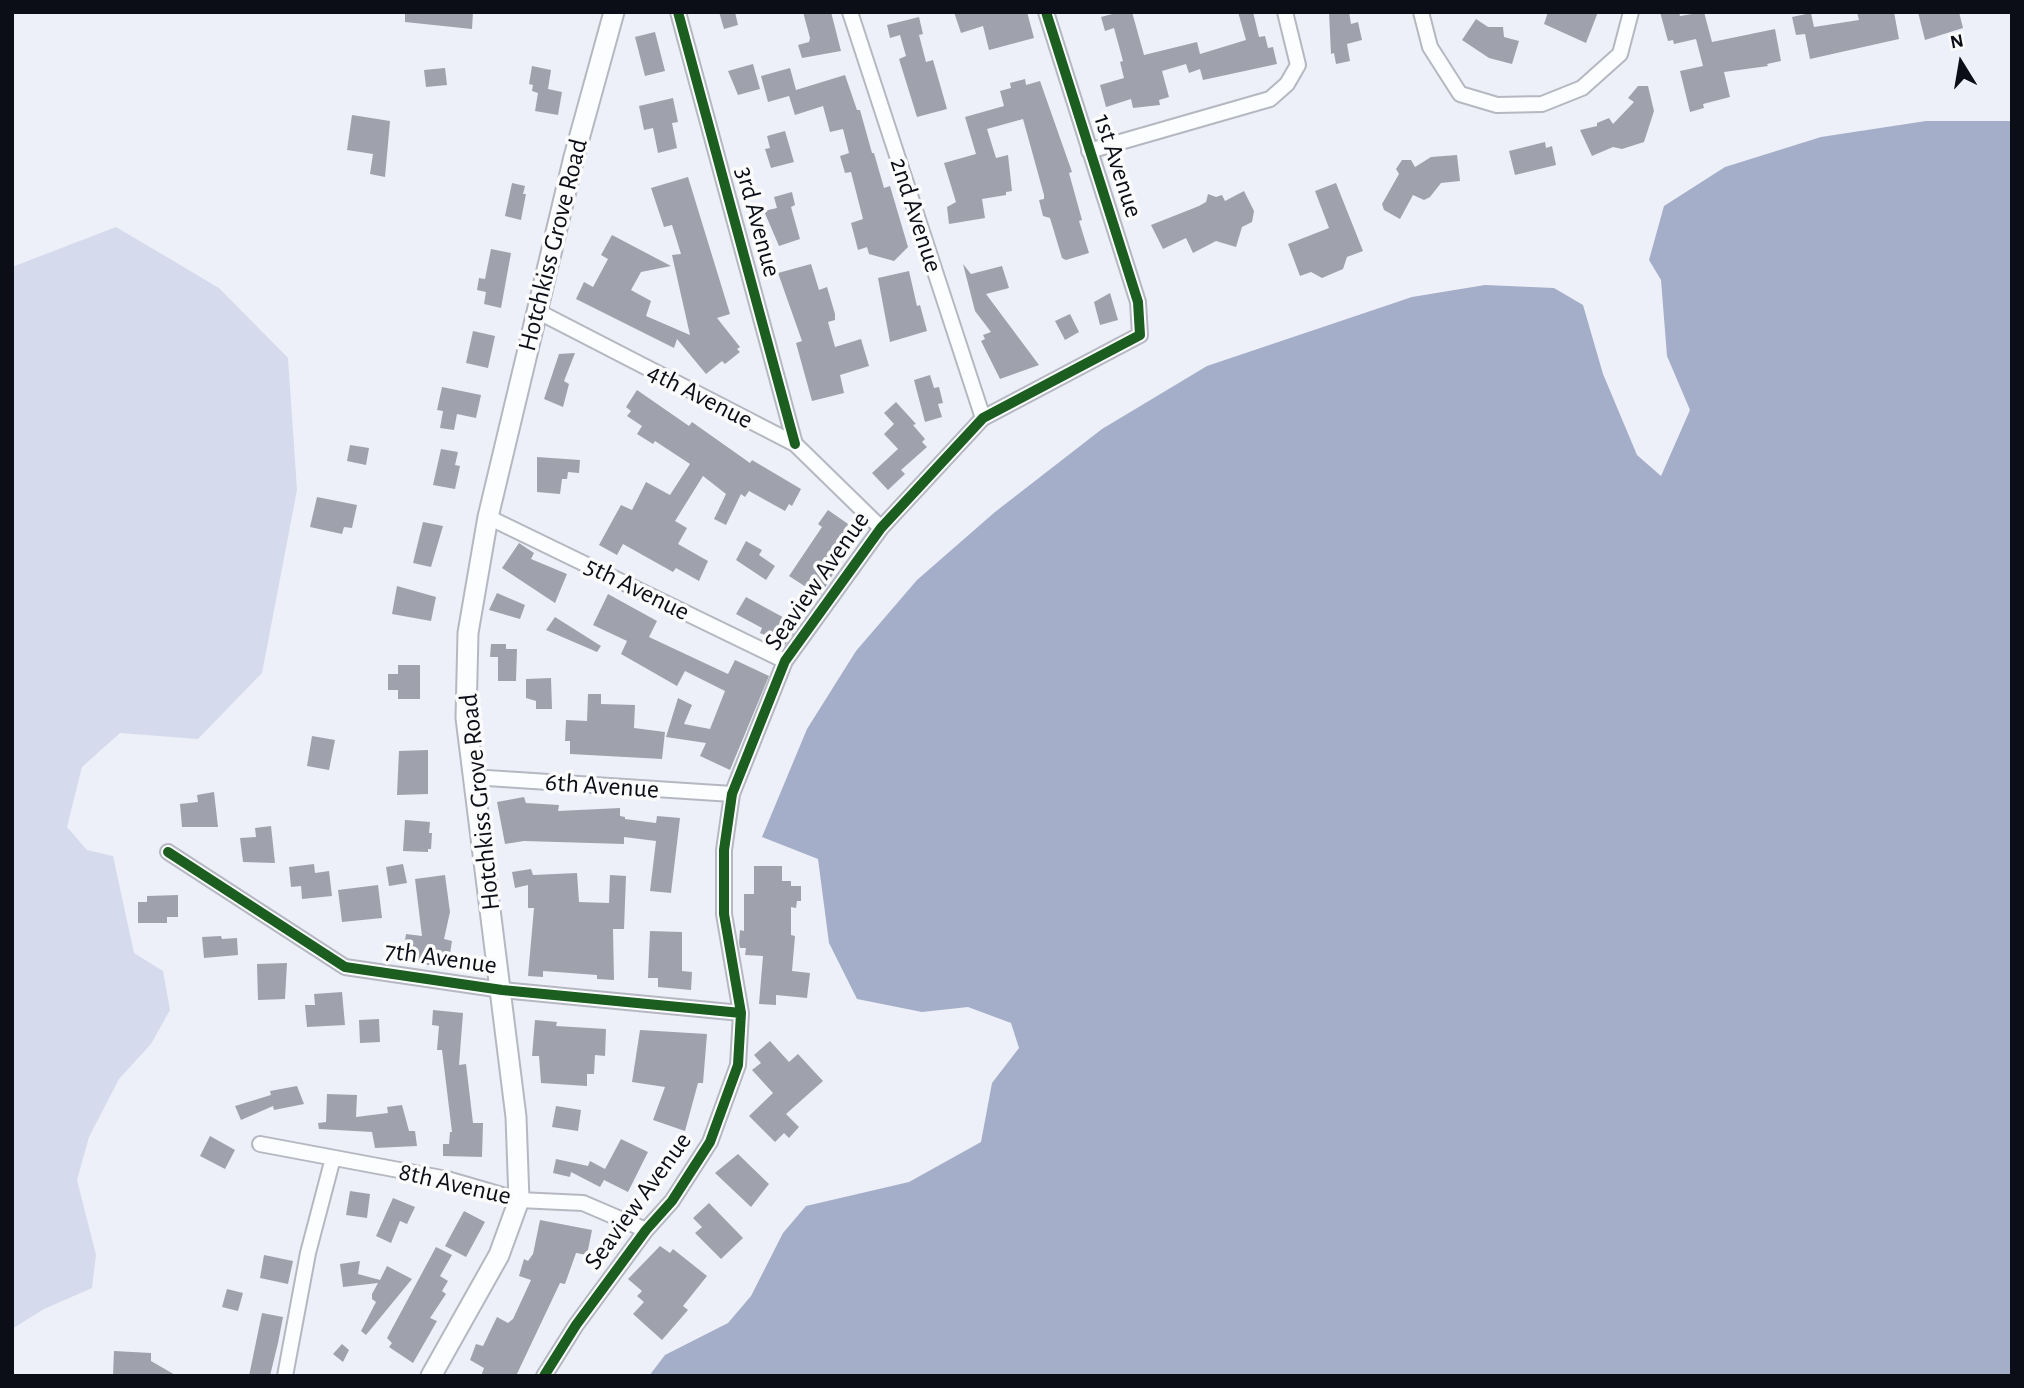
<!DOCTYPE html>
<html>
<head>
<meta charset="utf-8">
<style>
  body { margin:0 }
  #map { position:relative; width:2024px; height:1388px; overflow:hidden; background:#edf0f8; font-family:"Alegreya Sans",sans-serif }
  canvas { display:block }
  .frame { position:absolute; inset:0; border:14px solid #0b0e16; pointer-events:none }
  .north { position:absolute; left:1926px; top:28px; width:70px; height:70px; -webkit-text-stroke:5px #fbfbfb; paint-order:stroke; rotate:349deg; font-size:19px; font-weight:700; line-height:28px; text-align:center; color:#0b0e16 }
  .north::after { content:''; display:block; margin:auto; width:24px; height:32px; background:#0b0e16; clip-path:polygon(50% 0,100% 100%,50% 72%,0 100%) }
</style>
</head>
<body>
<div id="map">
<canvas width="2024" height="1388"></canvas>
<div class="frame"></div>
<div class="north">N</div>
</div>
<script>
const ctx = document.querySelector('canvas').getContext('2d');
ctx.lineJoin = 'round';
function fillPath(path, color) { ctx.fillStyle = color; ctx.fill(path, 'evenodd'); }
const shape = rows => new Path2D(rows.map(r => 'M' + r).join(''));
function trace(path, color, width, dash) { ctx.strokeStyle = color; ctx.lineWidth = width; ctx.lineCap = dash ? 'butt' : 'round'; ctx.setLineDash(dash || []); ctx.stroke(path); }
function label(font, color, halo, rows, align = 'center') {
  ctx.font = font + ' "Alegreya Sans",sans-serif'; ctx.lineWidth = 7; ctx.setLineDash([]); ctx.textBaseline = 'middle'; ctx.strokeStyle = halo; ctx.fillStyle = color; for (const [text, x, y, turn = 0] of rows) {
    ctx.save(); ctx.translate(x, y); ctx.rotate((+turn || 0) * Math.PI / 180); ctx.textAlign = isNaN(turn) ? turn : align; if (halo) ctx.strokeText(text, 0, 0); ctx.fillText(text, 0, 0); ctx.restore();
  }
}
fillPath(shape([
  [116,227,219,288,288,358,297,490,262,673,198,739,120,733,82,767,67,827,87,850,113,856,134,953,163,971,170,1010,151,1044,119,1079,89,1137,77,1180,96,1255,92,1288,44,1309,12,1329,12,267]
]), '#d5dbec');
fillPath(shape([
  [1926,121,2012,121,2012,1376,649,1376,665,1355,728,1323,751,1296,783,1233,806,1206,909,1182,981,1142,992,1083,1019,1048,1011,1023,968,1007,922,1012,857,999,829,943,818,859,762,837,807,729,856,651,917,580,995,512,1102,429,1207,366,1412,297,1485,285,1554,288,1583,305,1603,374,1637,455,1661,476,1690,410,1667,356,1661,280,1649,260,1664,206,1725,167,1821,137]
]), '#a5aec8');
fillPath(shape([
  [405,12,473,12,472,29,405,22],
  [719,12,735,12,738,25,724,29],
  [803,12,831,12,841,51,802,58,798,45,809,42,810,38],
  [954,12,1027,12,1034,38,989,50,983,26,961,33],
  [1120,12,1132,12,1144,55,1197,42,1200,54,1246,40,1238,12,1253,12,1259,37,1265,36,1268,48,1273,47,1277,64,1203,80,1200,69,1189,73,1186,64,1162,71,1169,97,1159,100,1160,105,1133,108,1131,99,1106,107,1100,85,1124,78,1120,62,1123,61,1114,28,1105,31,1101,17],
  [1329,12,1349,12,1351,24,1358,22,1362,40,1347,44,1350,61,1336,64,1334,53,1331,54],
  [1548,12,1598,12,1586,43,1544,24],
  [1660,12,1679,12,1680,16,1704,12,1712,42,1775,29,1781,61,1767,64,1768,66,1724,72,1730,97,1703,104,1704,108,1690,112,1680,71,1703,66,1696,39,1674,44,1673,40,1668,41],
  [1857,12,1894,12,1899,39,1810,59,1805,34,1796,35,1792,17,1811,13,1814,27,1859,20],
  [1918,12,1959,12,1963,28,1925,40],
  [919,17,923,34,919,35,926,62,933,60,947,109,917,117,899,59,906,56,900,35,890,38,887,25],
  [1476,19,1488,27,1503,27,1504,37,1519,41,1512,64,1489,58,1462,40],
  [655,32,665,71,645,76,635,37],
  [753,64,760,89,738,95,728,71],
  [532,66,551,70,548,89,562,92,558,115,535,111,538,93,532,91,533,85,529,84],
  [445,68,447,85,426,87,424,70],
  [790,68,796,90,845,75,857,110,860,110,872,153,874,153,884,188,890,186,908,247,894,261,869,254,867,247,858,250,851,223,863,219,851,172,845,173,840,156,849,153,843,129,830,132,823,106,795,115,789,96,768,102,761,76],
  [1025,79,1026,85,1040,81,1072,172,1069,173,1082,220,1079,221,1089,253,1066,260,1062,258,1050,218,1043,216,1039,200,1044,199,1044,195,1023,119,987,129,996,158,1008,155,1012,191,1006,192,1006,195,982,199,985,218,949,224,947,207,956,202,944,163,976,154,965,117,1004,106,1000,91,1011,88,1010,83],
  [1638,86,1648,86,1654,111,1644,142,1622,149,1613,147,1592,156,1580,130,1597,126,1597,123,1609,118,1613,124,1634,102,1628,98],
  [673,98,678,122,672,123,677,148,658,153,653,128,644,130,639,106],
  [352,115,390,121,385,177,370,174,373,154,347,150],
  [785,131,794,162,771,168,765,149,770,148,767,136],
  [1545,142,1546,148,1552,146,1556,165,1515,175,1509,151],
  [1457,155,1460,181,1441,183,1430,197,1424,200,1413,195,1400,219,1384,210,1382,204,1399,174,1396,169,1402,160,1411,160,1415,167,1431,157],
  [688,177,730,314,717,318,740,347,737,349,740,352,725,364,722,361,706,374,677,339,674,348,576,299,584,282,593,287,608,259,601,255,612,235,671,266,641,272,631,290,651,301,646,316,690,335,672,255,681,254,672,225,664,227,651,188],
  [512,183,525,186,523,194,526,194,521,220,505,216],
  [1336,183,1363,251,1347,257,1343,269,1322,278,1311,272,1300,276,1288,244,1329,228,1315,191],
  [1244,191,1254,211,1252,222,1242,227,1236,247,1216,241,1193,253,1186,238,1163,249,1151,225,1199,206,1206,202,1208,194,1216,197,1222,195,1225,201],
  [792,192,795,205,791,207,800,239,779,246,764,211,777,208,774,197],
  [491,249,511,253,501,308,484,304,486,292,477,290,479,278,485,279],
  [811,264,819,290,827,287,835,314,835,320,828,322,835,347,861,339,869,366,840,375,844,393,812,401,796,343,802,341,778,273],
  [963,264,971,274,1002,266,1009,288,986,294,1039,365,1000,379,981,341,985,339,983,335,991,332,975,311],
  [909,271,917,306,920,305,927,331,890,342,878,278],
  [1110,293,1118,320,1100,325,1094,302],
  [1070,314,1079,332,1065,340,1055,321],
  [473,331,495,336,488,368,466,363],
  [575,353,564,381,569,384,563,407,544,399,559,354],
  [930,375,934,388,939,387,943,403,938,404,942,417,925,422,914,380],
  [442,387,481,395,476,418,457,414,454,430,440,428,443,411,437,410],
  [637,390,689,426,692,422,750,463,752,460,801,489,792,506,789,504,785,511,749,491,745,497,741,494,726,525,714,519,726,494,703,476,675,521,687,528,678,544,708,561,699,581,676,568,673,572,623,544,617,555,599,545,621,505,632,510,646,482,670,495,690,464,655,441,653,444,637,434,642,426,627,416,631,411,626,407],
  [896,402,916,424,913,425,925,439,922,442,927,447,901,470,905,474,888,490,872,473,898,449,884,434,894,424,884,413],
  [350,445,369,448,366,465,347,461],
  [441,449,458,452,455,465,460,466,455,489,433,485],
  [537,457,580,460,579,473,568,472,567,479,562,479,560,494,537,492],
  [317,497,357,505,352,528,344,527,342,534,310,527],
  [828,510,851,526,850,529,857,534,820,596,789,576,822,527,818,524],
  [423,522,443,526,431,567,413,563],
  [746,541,762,550,759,555,775,566,766,580,736,560],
  [519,543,534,553,531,559,567,574,555,603,502,568],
  [397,586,436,597,431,621,392,614],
  [497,593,525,605,520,619,489,610],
  [608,594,657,621,649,637,728,674,735,660,769,676,730,770,700,756,706,743,666,737,678,698,692,705,684,724,710,729,725,691,685,671,677,686,621,654,627,641,593,625],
  [746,597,799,626,782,649,765,641,767,636,760,633,762,628,736,614],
  [555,617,601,646,597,652,546,630],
  [491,644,506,644,506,649,517,649,516,681,498,681,498,657,490,657],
  [398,665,420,665,420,699,398,699,398,690,388,690,388,674,398,674],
  [551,678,552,709,536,709,536,701,526,698,526,679],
  [588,694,601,694,601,704,635,705,634,728,665,732,662,759,570,754,570,741,565,741,566,720,587,721],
  [312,736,335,740,329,770,307,766],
  [428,750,428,794,397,795,399,751],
  [214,792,218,827,182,827,180,804,198,802,197,795],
  [524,797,526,803,559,805,558,811,620,808,620,816,625,817,625,819,656,823,657,816,680,818,671,893,650,891,656,841,624,837,624,844,524,841,505,844,497,802],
  [405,820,430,822,429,833,432,833,431,849,428,849,428,852,403,851],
  [271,826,275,863,243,862,240,838,256,837,255,828],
  [314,864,315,873,329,871,332,896,302,899,301,886,291,887,289,867],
  [403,864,407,883,389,886,386,867],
  [754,866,782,866,782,881,791,881,791,886,801,886,801,901,797,901,796,908,791,907,791,935,795,936,792,971,810,973,807,998,776,995,776,1005,759,1004,763,956,745,955,746,948,740,948,739,943,740,930,744,931,744,894,754,894],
  [531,869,533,875,577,873,579,902,609,903,610,875,626,876,624,929,613,929,614,980,597,979,597,975,543,971,543,977,528,976,534,908,528,908,528,885,515,888,512,872],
  [445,875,450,912,444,939,452,941,449,960,437,958,436,966,402,961,406,934,422,936,415,879],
  [378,885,382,918,342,922,338,890],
  [178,895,178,917,167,917,167,923,138,923,138,902,147,902,147,896],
  [650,931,682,932,682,971,692,972,691,990,658,987,658,978,648,978],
  [221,936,222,939,237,938,238,955,204,958,202,937],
  [287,963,285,999,258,1000,257,964],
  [342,992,345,1025,307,1027,305,1005,315,1005,314,994],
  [433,1010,463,1013,459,1065,466,1064,473,1123,483,1123,482,1157,443,1156,443,1144,449,1144,450,1132,452,1132,442,1050,437,1050,439,1026,432,1025],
  [379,1019,380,1042,360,1043,359,1020],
  [535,1020,557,1022,556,1026,606,1029,605,1056,595,1055,594,1074,587,1074,587,1086,541,1083,539,1056,532,1056],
  [640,1030,707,1034,703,1083,698,1083,685,1131,653,1120,665,1087,632,1082],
  [770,1041,789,1062,798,1054,823,1081,786,1114,799,1127,789,1138,784,1133,775,1142,749,1116,773,1093,752,1070,761,1063,754,1055],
  [297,1086,304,1104,274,1110,273,1106,241,1120,235,1106,271,1095,270,1091],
  [327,1094,357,1095,356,1117,388,1113,387,1107,402,1105,409,1131,415,1131,417,1146,375,1148,372,1132,319,1129,318,1123,326,1122],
  [556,1106,581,1110,578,1131,552,1127],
  [210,1136,235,1150,225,1169,200,1156],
  [621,1139,648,1152,628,1192,604,1180,600,1187,571,1172,570,1177,553,1173,556,1159,588,1166,590,1161,605,1169],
  [738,1154,769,1184,751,1207,715,1173],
  [350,1191,370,1194,367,1218,346,1215],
  [393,1198,415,1207,407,1224,400,1221,391,1243,376,1236],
  [709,1203,743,1238,721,1259,695,1233,702,1227,693,1218],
  [464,1211,485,1222,466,1257,445,1246],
  [540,1220,592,1230,587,1255,576,1253,565,1284,560,1283,516,1376,481,1376,484,1368,470,1360,476,1344,483,1346,497,1317,508,1323,513,1319,531,1280,519,1276,524,1259,528,1261,533,1254],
  [660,1246,670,1253,673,1249,707,1276,683,1306,688,1310,662,1340,633,1314,644,1302,637,1296,642,1291,628,1279],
  [436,1247,452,1255,440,1276,448,1281,442,1291,446,1294,430,1318,437,1321,413,1363,389,1347,392,1343,387,1338],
  [264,1255,293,1261,288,1284,260,1278],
  [360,1261,358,1274,380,1280,387,1266,412,1279,366,1335,361,1331,376,1302,372,1299,372,1294,378,1283,343,1287,340,1264],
  [227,1289,243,1293,238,1311,222,1307],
  [262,1313,283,1317,278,1343,270,1376,249,1376],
  [342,1344,349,1350,343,1362,333,1354],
  [114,1351,151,1353,151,1361,177,1376,113,1376]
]), '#9fa2ac');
const minor = shape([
  [678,12,795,444],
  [850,12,983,418],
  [1421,12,1430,47,1460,94,1497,105,1542,104,1582,88,1620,54,1631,12],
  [1089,151,1270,99,1287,84,1298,65,1285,12],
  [537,311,795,444,881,528],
  [488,517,785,661],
  [472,777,732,794],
  [168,852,345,967,502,990,741,1013],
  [260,1144,447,1179,519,1200,583,1203,646,1230],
  [285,1376,308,1253,333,1158],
  [544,1376,576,1325,646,1230,672,1201,710,1142,738,1065,741,1013,724,914,724,850,732,794,785,661,881,528,983,418,1140,335,1138,302,1046,12]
]);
const secondary = shape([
  [431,1376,499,1255,519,1200,516,1117,466,718,468,633,488,517,574,157,614,12]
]);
trace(minor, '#b5b8c0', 18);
trace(secondary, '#b5b8c0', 23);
trace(minor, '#fcfdfe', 14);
trace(secondary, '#fcfdfe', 19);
trace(shape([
  [678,12,795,444],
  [168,852,345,967,502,990,741,1013],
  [544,1376,576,1325,646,1230,672,1201,710,1142,738,1065,741,1013,724,914,724,850,732,794,785,661,881,528,983,418,1140,335,1138,302,1046,12]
]), '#1b5e20', 10);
label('26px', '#0b0e16', '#fbfbfb', [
  ["1st Avenue",1118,166,72],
  ["2nd Avenue",916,215,72],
  ["3rd Avenue",758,222,75],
  ["Hotchkiss Grove Road",553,245,-76],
  ["4th Avenue",700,396,27],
  ["Seaview Avenue",817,581,-55],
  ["5th Avenue",637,589,26],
  ["6th Avenue",602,786,4],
  ["Hotchkiss Grove Road",480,802,-96],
  ["7th Avenue",441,958,8],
  ["8th Avenue",455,1184,13],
  ["Seaview Avenue",638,1201,-54]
]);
</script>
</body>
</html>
